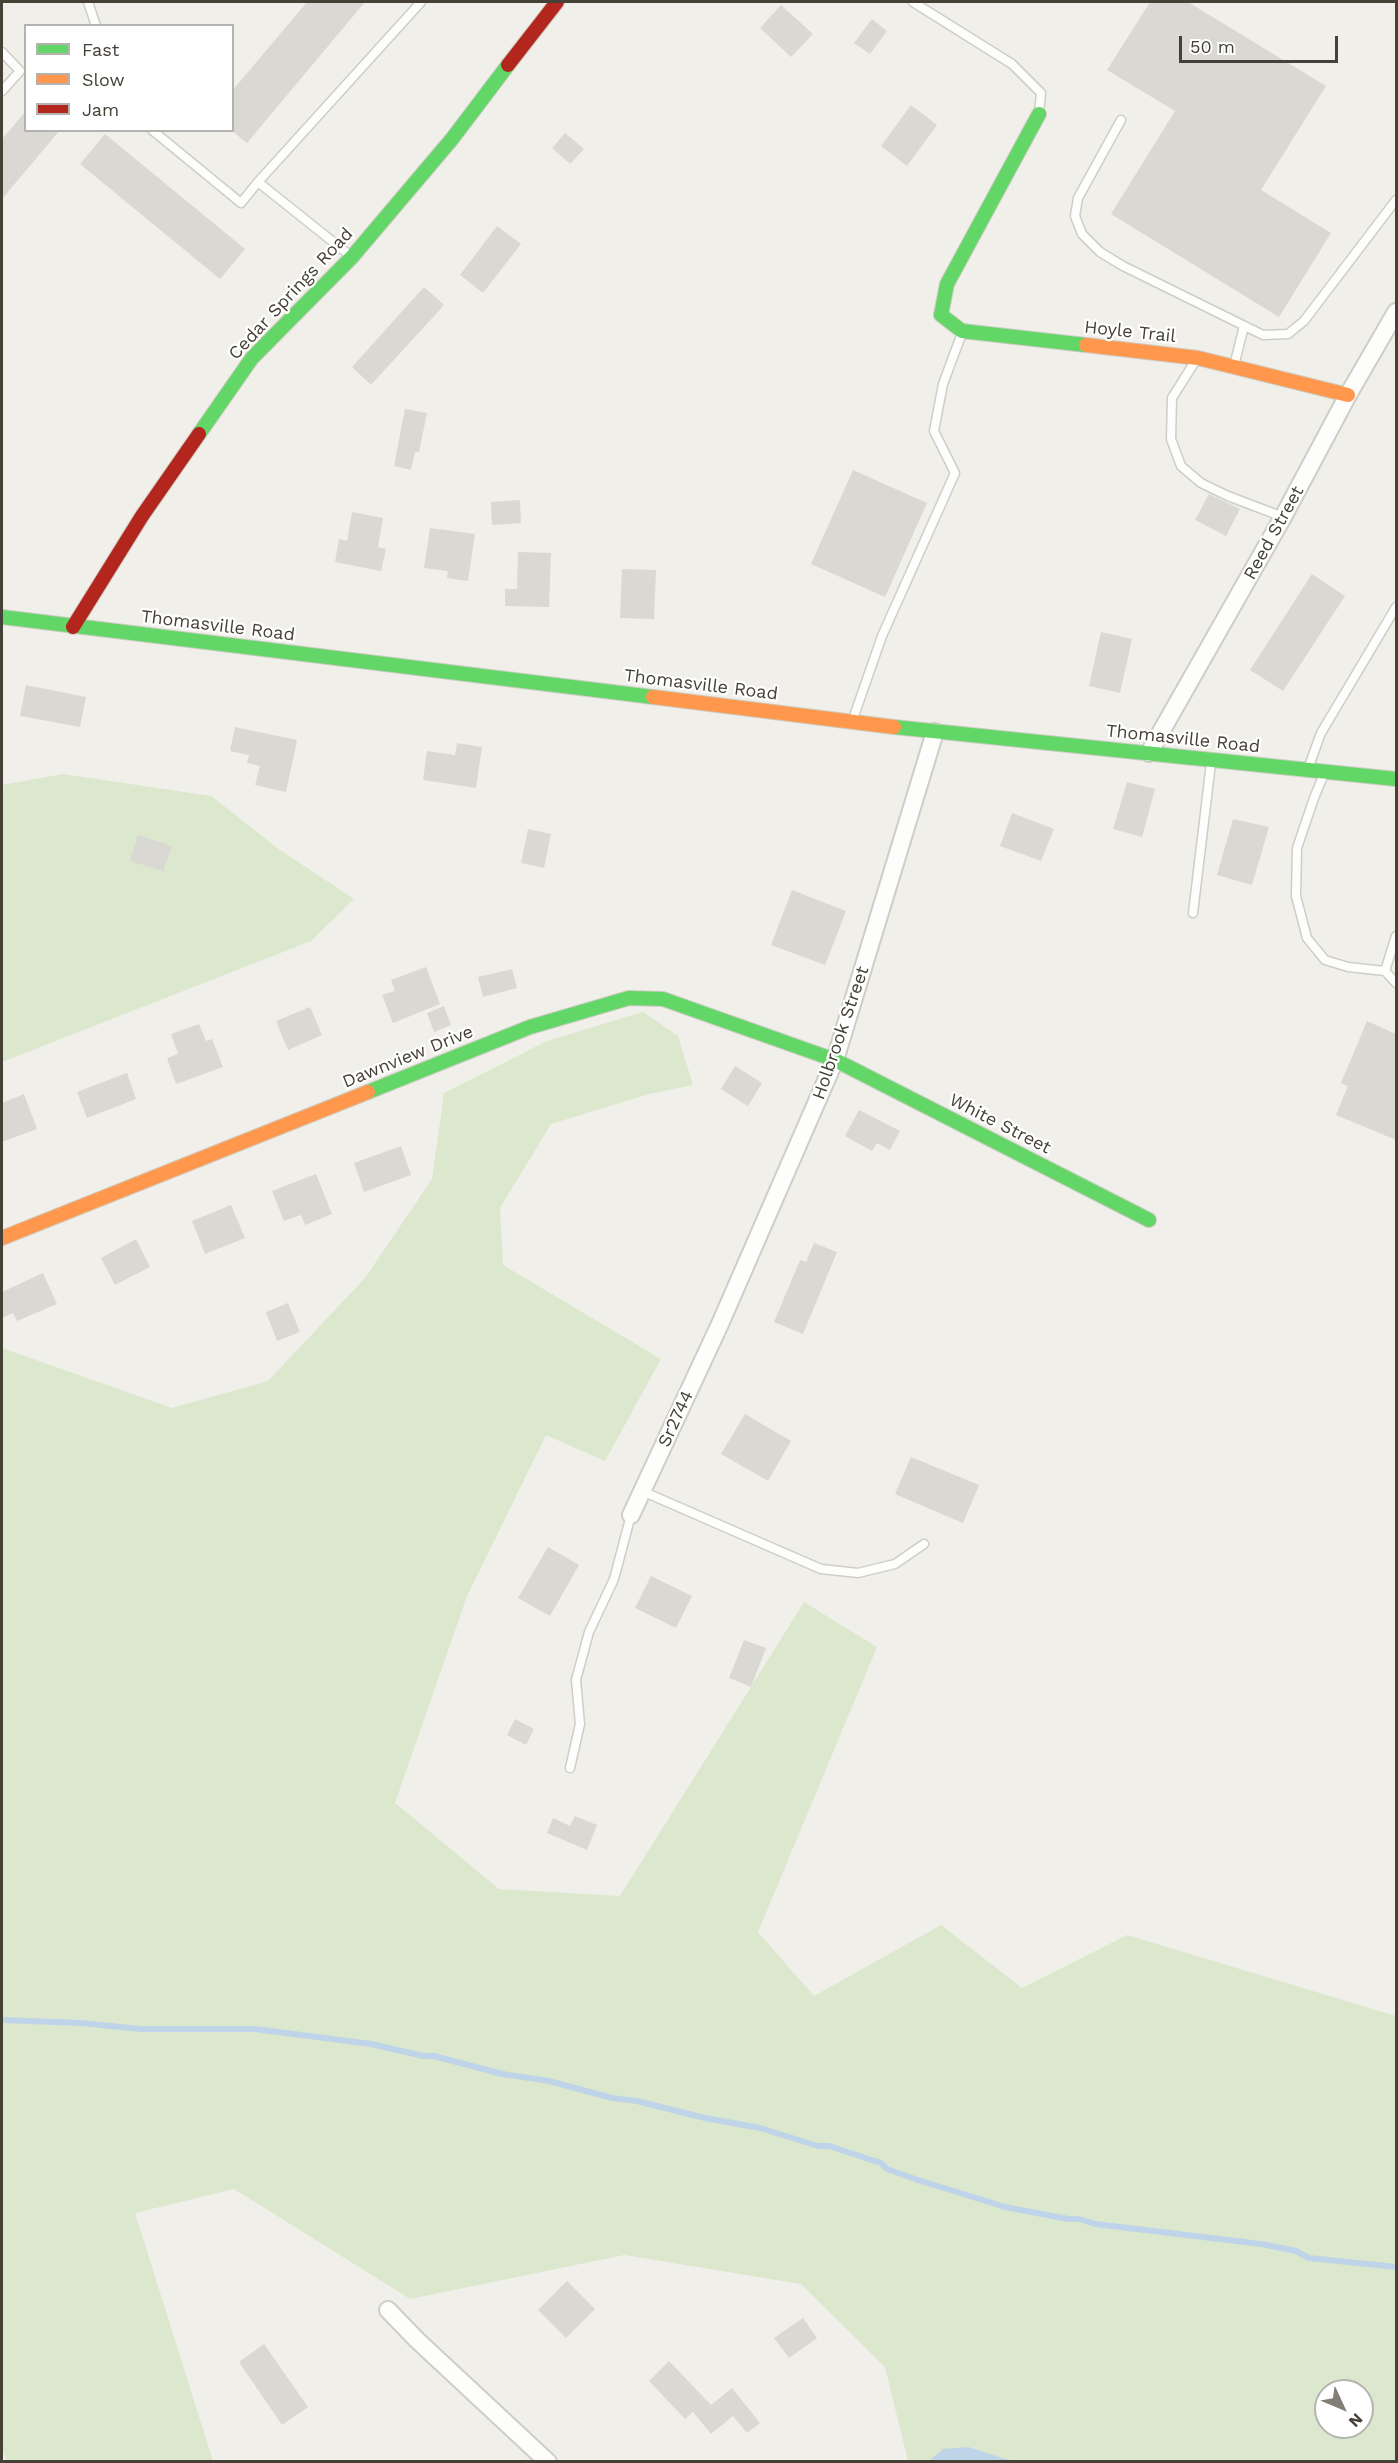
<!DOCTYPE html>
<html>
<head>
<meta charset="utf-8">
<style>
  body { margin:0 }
  #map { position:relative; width:1398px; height:2463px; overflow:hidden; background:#f0efea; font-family:"Work Sans",sans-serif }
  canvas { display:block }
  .frame { position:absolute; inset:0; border:3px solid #454137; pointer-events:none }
  .legend { position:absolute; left:24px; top:24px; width:210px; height:108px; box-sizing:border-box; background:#fff; border:2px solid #b5b3af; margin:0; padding:8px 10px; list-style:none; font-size:18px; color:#454137 }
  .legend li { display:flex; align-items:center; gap:12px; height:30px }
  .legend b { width:30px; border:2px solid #b5b3af }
  .north { position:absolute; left:1314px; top:2379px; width:60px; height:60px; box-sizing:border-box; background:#fff; border:2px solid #b5b3af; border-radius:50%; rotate:134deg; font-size:16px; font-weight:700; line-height:24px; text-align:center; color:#454137 }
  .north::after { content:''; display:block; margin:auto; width:21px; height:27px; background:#817e76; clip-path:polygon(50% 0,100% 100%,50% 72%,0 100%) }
  .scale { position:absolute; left:1179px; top:36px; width:159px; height:27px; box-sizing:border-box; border:3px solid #454137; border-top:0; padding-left:8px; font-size:18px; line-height:21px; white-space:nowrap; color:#454137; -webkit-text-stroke:4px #fff; paint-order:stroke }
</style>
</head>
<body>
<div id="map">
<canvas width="1398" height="2463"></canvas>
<div class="frame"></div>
<ul class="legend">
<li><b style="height:8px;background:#63d668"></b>Fast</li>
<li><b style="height:8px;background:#ff974d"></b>Slow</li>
<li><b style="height:8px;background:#b3261e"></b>Jam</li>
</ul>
<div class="north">N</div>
<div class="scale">50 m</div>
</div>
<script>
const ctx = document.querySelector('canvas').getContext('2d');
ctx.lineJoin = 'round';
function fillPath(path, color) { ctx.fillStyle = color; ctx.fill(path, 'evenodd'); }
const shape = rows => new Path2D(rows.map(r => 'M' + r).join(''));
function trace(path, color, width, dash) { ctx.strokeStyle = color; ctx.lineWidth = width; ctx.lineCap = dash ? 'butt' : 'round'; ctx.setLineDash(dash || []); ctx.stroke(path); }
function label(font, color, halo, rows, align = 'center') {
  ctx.font = font + ' "Work Sans",sans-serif'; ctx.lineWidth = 4.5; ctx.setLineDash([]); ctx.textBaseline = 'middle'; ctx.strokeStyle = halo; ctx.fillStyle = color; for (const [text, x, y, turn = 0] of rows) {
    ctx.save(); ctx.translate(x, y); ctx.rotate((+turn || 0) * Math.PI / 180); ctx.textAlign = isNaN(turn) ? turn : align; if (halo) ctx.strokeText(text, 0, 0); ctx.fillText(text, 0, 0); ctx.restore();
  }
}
fillPath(shape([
  [63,774,211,796,280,850,354,899,311,941,2,1062,2,785],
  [643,1012,678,1036,693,1085,649,1094,551,1124,500,1208,503,1265,661,1359,605,1461,546,1435,467,1596,395,1803,499,1889,620,1896,804,1602,877,1647,758,1932,814,1996,941,1925,1022,1988,1127,1935,1396,2016,1396,2461,908,2461,885,2367,801,2284,624,2255,410,2299,234,2189,135,2213,213,2461,7,2461,2,2449,2,1348,172,1408,268,1381,365,1278,432,1179,444,1093,547,1041],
  [1326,2391,1362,2391,1362,2427,1326,2427]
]), '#dbe8cd');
fillPath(shape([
  [968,2447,1012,2461,929,2461,943,2449]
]), '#c0d4e9');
trace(shape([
  [2,2020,81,2023,140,2029,255,2029,371,2044,423,2056,434,2056,502,2074,549,2081,612,2098,637,2101,705,2118,760,2128,818,2146,829,2146,881,2163,887,2169,918,2180,1005,2207,1068,2219,1079,2219,1095,2224,1261,2244,1296,2251,1309,2258,1396,2267]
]), '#c0d4e9', 6);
fillPath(shape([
  [307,2,365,2,247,143,232,131,232,91],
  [1150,2,1188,2,1326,86,1261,190,1331,233,1279,317,1111,214,1175,111,1107,70],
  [781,5,813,34,791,57,760,28],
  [872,19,887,31,870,54,854,43],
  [911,105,937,125,907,166,881,146],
  [26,111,26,130,60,130,2,199,2,139],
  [565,133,584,149,570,164,552,148],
  [105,134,245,249,220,279,80,164],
  [497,226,521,244,483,293,460,275],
  [424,287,444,305,371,385,352,367],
  [405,409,427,413,419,452,415,452,411,470,394,466],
  [853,470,927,503,885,597,811,564],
  [1209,494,1240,509,1226,536,1195,520],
  [520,500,521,523,492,525,491,502],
  [352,512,383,518,378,547,386,549,381,571,335,562,339,539,347,541],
  [430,528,475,534,468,581,447,578,448,571,424,568],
  [518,552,551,553,549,607,505,606,505,589,517,589],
  [622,569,656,570,654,619,620,618],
  [1312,574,1345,596,1283,691,1250,670],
  [1101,632,1132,639,1120,693,1089,686],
  [26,685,86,697,80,727,20,716],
  [235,727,297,740,286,792,255,785,260,766,247,763,249,755,230,751],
  [457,743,482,747,476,788,423,780,427,751,455,755],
  [1127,782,1155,789,1142,837,1113,829],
  [1012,813,1054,829,1041,861,1000,846],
  [1233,819,1269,827,1252,885,1217,875],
  [528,829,551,834,544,868,521,863],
  [138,835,172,846,163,871,130,861],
  [792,890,846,911,825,965,771,945],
  [426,967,440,1004,393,1023,382,995,395,991,391,980],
  [512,969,517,988,483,997,478,977],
  [444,1006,451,1025,434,1032,427,1013],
  [310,1007,322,1035,288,1050,276,1021],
  [1367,1021,1396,1034,1396,1140,1336,1115,1348,1086,1341,1083],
  [199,1024,206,1041,212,1039,223,1067,176,1084,167,1058,178,1054,171,1034],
  [735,1066,762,1083,748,1106,721,1089],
  [127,1073,136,1099,87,1118,77,1092],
  [24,1094,37,1129,2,1142,2,1103],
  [859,1110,900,1131,890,1150,877,1143,872,1151,845,1136],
  [401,1146,411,1175,364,1192,354,1163],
  [316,1174,332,1214,305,1225,301,1215,284,1221,272,1191],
  [231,1205,245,1238,205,1254,192,1221],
  [136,1239,150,1267,115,1285,101,1258],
  [814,1243,837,1252,803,1334,774,1322,800,1260,806,1262],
  [43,1273,57,1304,17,1321,13,1313,2,1318,2,1292],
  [288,1303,300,1332,277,1341,266,1312],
  [745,1414,791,1441,768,1481,721,1454],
  [911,1457,979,1485,963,1523,895,1494],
  [548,1547,579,1565,550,1616,518,1598],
  [651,1576,692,1596,676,1628,635,1608],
  [744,1640,766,1648,751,1687,729,1678],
  [515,1719,534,1729,526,1745,507,1735],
  [575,1816,597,1825,587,1850,547,1833,553,1818,570,1826],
  [567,2281,595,2309,566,2338,538,2310],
  [803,2318,817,2338,789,2358,774,2338],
  [264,2344,308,2407,282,2425,239,2362],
  [669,2361,711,2405,732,2388,760,2423,747,2433,733,2416,711,2434,693,2412,685,2419,649,2381]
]), '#d9d8d3');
const lane = shape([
  [88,2,96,26],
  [913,2,1012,64,1041,93,1039,113],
  [2,52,20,71,2,91],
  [1121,120,1078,198,1075,216,1082,234,1100,252,1123,266,1263,335,1288,334,1304,321,1396,200],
  [152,130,241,203,258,182],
  [352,257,258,182,421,2],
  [1196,360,1172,398,1171,439,1181,466,1201,483,1228,496,1283,517],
  [1234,366,1244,326],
  [853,719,882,636,955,473,934,431,943,384,962,333],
  [1309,766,1321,733,1396,607],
  [1324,774,1314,798,1297,848,1296,896,1307,938,1325,960,1348,967,1385,971],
  [1193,913,1211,763],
  [1396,936,1385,971,1396,983],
  [642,1491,821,1569,858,1573,895,1564,924,1544],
  [570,1768,580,1724,576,1680,589,1632,614,1579,631,1515]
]);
const street = shape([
  [1149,753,1283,517,1348,395,1396,312],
  [631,1515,720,1324,835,1060,935,732],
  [388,2310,417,2340,548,2462]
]);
const fast = shape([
  [1039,114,947,284,941,315,962,331,1086,345],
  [199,434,252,358,352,257,452,139,508,65],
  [2,617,653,697],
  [894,727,1396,779],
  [368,1092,530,1027,629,998,663,999,835,1060,1149,1220]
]);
const slow = shape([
  [1086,345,1198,358,1348,395],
  [653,697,894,727],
  [2,1238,368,1092]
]);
const jam = shape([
  [508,65,557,2],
  [73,627,142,516,199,434]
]);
trace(lane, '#cecdc8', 11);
trace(street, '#cecdc8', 20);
trace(fast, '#ceccc2', 16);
trace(slow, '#ceccc2', 16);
trace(jam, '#ceccc2', 16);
trace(lane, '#fdfdfc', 8);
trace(street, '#fdfdfc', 16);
trace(fast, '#63d668', 14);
trace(slow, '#ff974d', 14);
trace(jam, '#b3261e', 14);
label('18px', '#454137', '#fff', [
  ["Cedar Springs Road",291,294,-47],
  ["Hoyle Trail",1130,332,6],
  ["Reed Street",1274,533,-61],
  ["Thomasville Road",218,626,7],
  ["Thomasville Road",701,685,7],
  ["Thomasville Road",1183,739,6],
  ["Holbrook Street",841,1033,-71],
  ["Dawnview Drive",408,1057,-22],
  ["White Street",1000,1124,27],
  ["Sr2744",676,1419,-65]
]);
</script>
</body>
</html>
